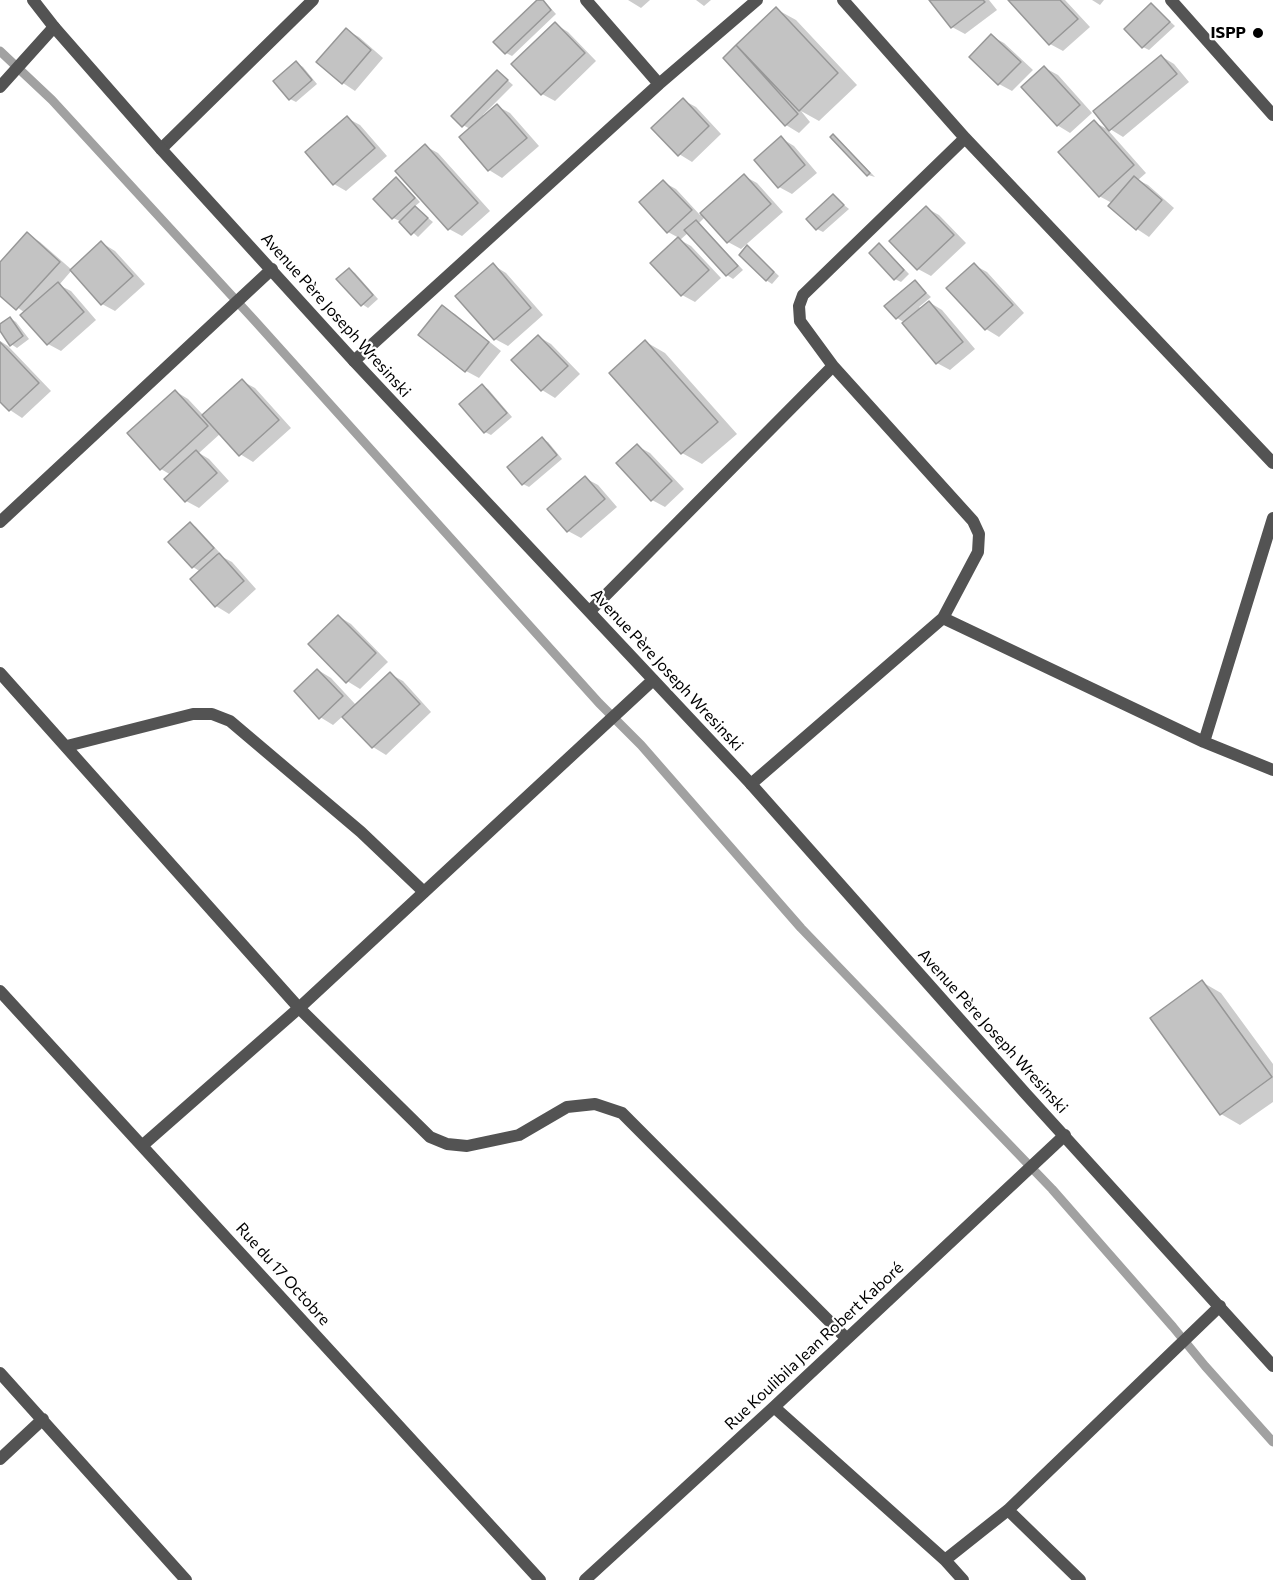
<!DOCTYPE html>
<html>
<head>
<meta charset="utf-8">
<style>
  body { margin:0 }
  canvas { display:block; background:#fff }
</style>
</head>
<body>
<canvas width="1273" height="1580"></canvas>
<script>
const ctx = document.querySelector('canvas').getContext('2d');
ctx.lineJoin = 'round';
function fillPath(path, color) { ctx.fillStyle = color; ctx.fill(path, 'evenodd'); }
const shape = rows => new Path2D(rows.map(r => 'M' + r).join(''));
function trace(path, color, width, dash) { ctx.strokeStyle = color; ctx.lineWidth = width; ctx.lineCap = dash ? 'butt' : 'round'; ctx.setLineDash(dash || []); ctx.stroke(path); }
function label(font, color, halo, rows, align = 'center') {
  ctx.font = font + ' Commissioner,sans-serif'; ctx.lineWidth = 4.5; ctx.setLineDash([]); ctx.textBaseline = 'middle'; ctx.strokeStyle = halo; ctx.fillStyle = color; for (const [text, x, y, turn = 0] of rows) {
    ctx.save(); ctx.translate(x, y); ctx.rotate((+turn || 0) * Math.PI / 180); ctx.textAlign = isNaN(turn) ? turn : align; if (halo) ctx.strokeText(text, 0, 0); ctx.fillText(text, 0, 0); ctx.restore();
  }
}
fillPath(shape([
  [539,0,546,3,556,14,512,56,506,53],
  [628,0,650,0,641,8],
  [696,0,711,0,704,6],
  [931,0,989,0,997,10,965,34,952,27],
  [1010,0,1065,0,1090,27,1063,51,1050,44],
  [1092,0,1104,0,1100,5],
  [1152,5,1175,26,1149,50,1143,47],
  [776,9,796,20,857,85,819,121,801,111,810,122,799,133,786,125,737,46],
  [555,24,568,32,596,61,555,101,542,94],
  [346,30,359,37,383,58,355,91,343,83],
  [991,36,1004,43,1033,70,1012,91,999,84,971,57],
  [1161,56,1174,64,1189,82,1123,137,1110,129],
  [297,63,303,67,317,84,296,102,290,99],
  [1045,68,1058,75,1092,113,1070,133,1057,125],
  [498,72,513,85,483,115,485,116,497,106,510,113,539,146,502,178,489,170,461,138,470,129,463,125],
  [683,100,696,107,721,134,692,162,679,154],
  [347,118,360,125,387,156,346,191,334,184],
  [1094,122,1107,129,1146,173,1138,180,1148,185,1174,208,1149,237,1137,229,1112,203,1099,196],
  [833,136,839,140,875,177,868,175],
  [781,138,794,146,817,173,792,194,779,187],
  [425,146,438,153,490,211,462,236,449,229],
  [744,176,757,183,783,212,741,249,728,242,705,217,699,223,743,270,733,279,727,275,689,232,680,240,691,246,721,278,695,302,682,295,679,238,668,232,663,182,676,189,700,215],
  [396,179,402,183,420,202,414,207,433,222,418,237,400,221,393,218],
  [833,196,849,209,823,232,817,229],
  [926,208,939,215,966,243,931,276,918,269],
  [27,234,40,242,72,270,102,243,115,251,145,284,115,311,102,304,72,270,59,285,71,291,96,320,61,351,48,344,25,313,0,294,0,265],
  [879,245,885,249,909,274,901,282,895,279],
  [748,247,779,276,772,284,766,280],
  [493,265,506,273,543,315,508,346,495,339],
  [974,265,987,272,1024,313,999,337,986,329,948,288],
  [349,269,355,273,378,299,368,308,362,304],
  [915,282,931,297,919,307,921,309,929,302,942,310,975,349,950,370,937,363,905,323,897,318],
  [442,307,455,314,501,351,479,378,466,371,420,335],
  [10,318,16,322,29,339,17,348,11,344,0,329,0,326],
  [539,337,551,344,580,374,555,398,542,390,513,360],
  [0,341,8,346,51,391,22,418,10,410,0,400],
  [646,342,665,353,737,434,702,464,682,453,611,373],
  [242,381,255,388,291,428,253,462,240,454,221,433,199,453,209,459,229,481,199,508,186,501,171,475,161,469,175,391,188,399,204,416],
  [482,386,488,389,512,417,491,435,485,432],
  [542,439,548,442,562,459,529,487,523,484],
  [637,446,650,453,684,489,665,507,652,500],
  [585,478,598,485,617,507,581,538,568,531],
  [190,523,196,527,219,552,217,554,232,562,256,589,229,614,216,606,192,579,201,572,193,567],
  [338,616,351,624,388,662,360,689,347,681],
  [318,670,331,678,356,705,390,674,403,681,431,712,386,755,373,747,343,716,333,725,320,717],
  [1202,982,1221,993,1273,1064,1273,1102,1240,1125,1221,1114]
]), '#0003');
trace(shape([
  [0,51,52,100,255,321,599,703,641,745,801,928,1052,1189,1173,1327,1205,1366,1273,1442]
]), '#a1a1a1', 9);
const building = shape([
  [537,0,543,0,551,10,505,54,493,42,537,0],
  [929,0,983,0,985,2,951,28,929,0],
  [1008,0,1060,0,1078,19,1049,45,1008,0],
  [1151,3,1170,22,1142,48,1124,29,1151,3],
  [776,7,838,73,799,111,736,45,776,7],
  [555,22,585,53,541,95,511,64,555,22],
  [346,28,371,50,342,84,316,62,346,28],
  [991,34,1021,62,998,85,969,57,991,34],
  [736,45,798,114,785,126,723,58,736,45],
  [1161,55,1177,74,1109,131,1093,111,1161,55],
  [296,61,312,80,289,100,273,81,296,61],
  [1044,66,1080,105,1057,126,1021,87,1044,66],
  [497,70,508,80,462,127,451,116,497,70],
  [683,98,709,126,678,156,651,128,683,98],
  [497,104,527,138,488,171,459,137,497,104],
  [347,116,375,148,333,185,305,152,347,116],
  [1094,120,1134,165,1099,197,1058,152,1094,120],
  [833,134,870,173,867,176,830,137,833,134],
  [781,136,805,165,778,188,754,160,781,136],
  [425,144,478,203,448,230,395,171,425,144],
  [744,174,771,204,727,243,700,213,744,174],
  [1134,176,1162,200,1136,230,1108,206,1134,176],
  [396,177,415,198,392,219,373,199,396,177],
  [663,180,692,210,667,233,639,202,663,180],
  [833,194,844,205,816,230,806,219,833,194],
  [415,206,428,218,411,235,399,222,415,206],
  [926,206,954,235,917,270,889,241,926,206],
  [696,220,738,266,726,276,684,230,696,220],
  [27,232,60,262,16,310,0,296,0,262,27,232],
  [678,237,709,270,681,296,650,263,678,237],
  [101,241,133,276,101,305,70,270,101,241],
  [879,243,904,270,894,280,869,253,879,243],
  [747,245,774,272,766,281,739,255,747,245],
  [493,263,531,308,494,340,455,296,493,263],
  [974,263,1013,305,985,330,946,288,974,263],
  [349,268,373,295,361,306,336,279,349,268],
  [915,280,926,293,896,319,884,306,915,280],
  [58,282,84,312,47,345,20,315,58,282],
  [929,301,963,342,936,364,902,323,929,301],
  [442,305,489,342,465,372,418,335,442,305],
  [10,317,23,336,10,346,0,331,0,324,10,317],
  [538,335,568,366,541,391,511,360,538,335],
  [645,340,718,422,681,454,609,373,645,340],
  [0,342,39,383,9,411,0,402,0,342],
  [242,379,279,420,239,456,202,415,242,379],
  [482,384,507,413,484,433,459,404,482,384],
  [175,390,208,426,160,470,127,433,175,390],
  [542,437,557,455,522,485,507,467,542,437],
  [637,444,672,481,651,501,616,463,637,444],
  [196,450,217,473,185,502,164,479,196,450],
  [585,476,605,499,567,532,547,509,585,476],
  [190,522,214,548,192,568,168,542,190,522],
  [219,553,244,581,215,607,190,579,219,553],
  [338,615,376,653,346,683,308,644,338,615],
  [317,669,343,696,319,719,294,691,317,669],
  [390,672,420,704,372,748,342,717,390,672],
  [1202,980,1272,1077,1220,1115,1150,1018,1202,980]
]);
fillPath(building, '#c3c3c3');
trace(building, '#979797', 1.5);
trace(shape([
  [586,0,659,84],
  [843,0,965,138,1273,463],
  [1171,0,1273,115],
  [0,87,54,27],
  [965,138,803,295,799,306,800,321,833,366,973,521,979,534,978,552,943,618,1204,742,1273,770],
  [161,149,313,0],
  [354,361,659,84,757,0],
  [0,522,272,269],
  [590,611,833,366],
  [0,673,299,1008,430,1137,447,1144,467,1146,519,1135,567,1107,595,1104,622,1113,846,1338],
  [1204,742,1273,518],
  [67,746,193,714,212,714,230,721,361,832,424,892],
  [751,784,943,618],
  [0,991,540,1580],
  [143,1145,299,1008,653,680],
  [0,1373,186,1580],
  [774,1407,945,1560,963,1580],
  [0,1459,43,1419],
  [1008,1510,1080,1580],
  [945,1560,1008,1510,1220,1306],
  [585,1580,774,1407,1065,1135]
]), '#535353', 12);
trace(shape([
  [33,0,54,27,161,149,354,361,751,784,1025,1093,1273,1366]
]), '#535353', 12);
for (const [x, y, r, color] of [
  [1258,33,6,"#000"]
]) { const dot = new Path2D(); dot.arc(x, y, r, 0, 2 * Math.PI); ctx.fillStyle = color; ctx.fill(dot); trace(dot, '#fff', 2); }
label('bold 16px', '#000', '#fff', [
  ["ISPP",1246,33]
], 'right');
label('16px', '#000', '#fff', [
  ["Avenue Père Joseph Wresinski",336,315,48],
  ["Avenue Père Joseph Wresinski",667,670,47],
  ["Avenue Père Joseph Wresinski",993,1031,48],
  ["Rue du 17 Octobre",283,1274,48],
  ["Rue Koulibila Jean Robert Kaboré",814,1346,-43]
]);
</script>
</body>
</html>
